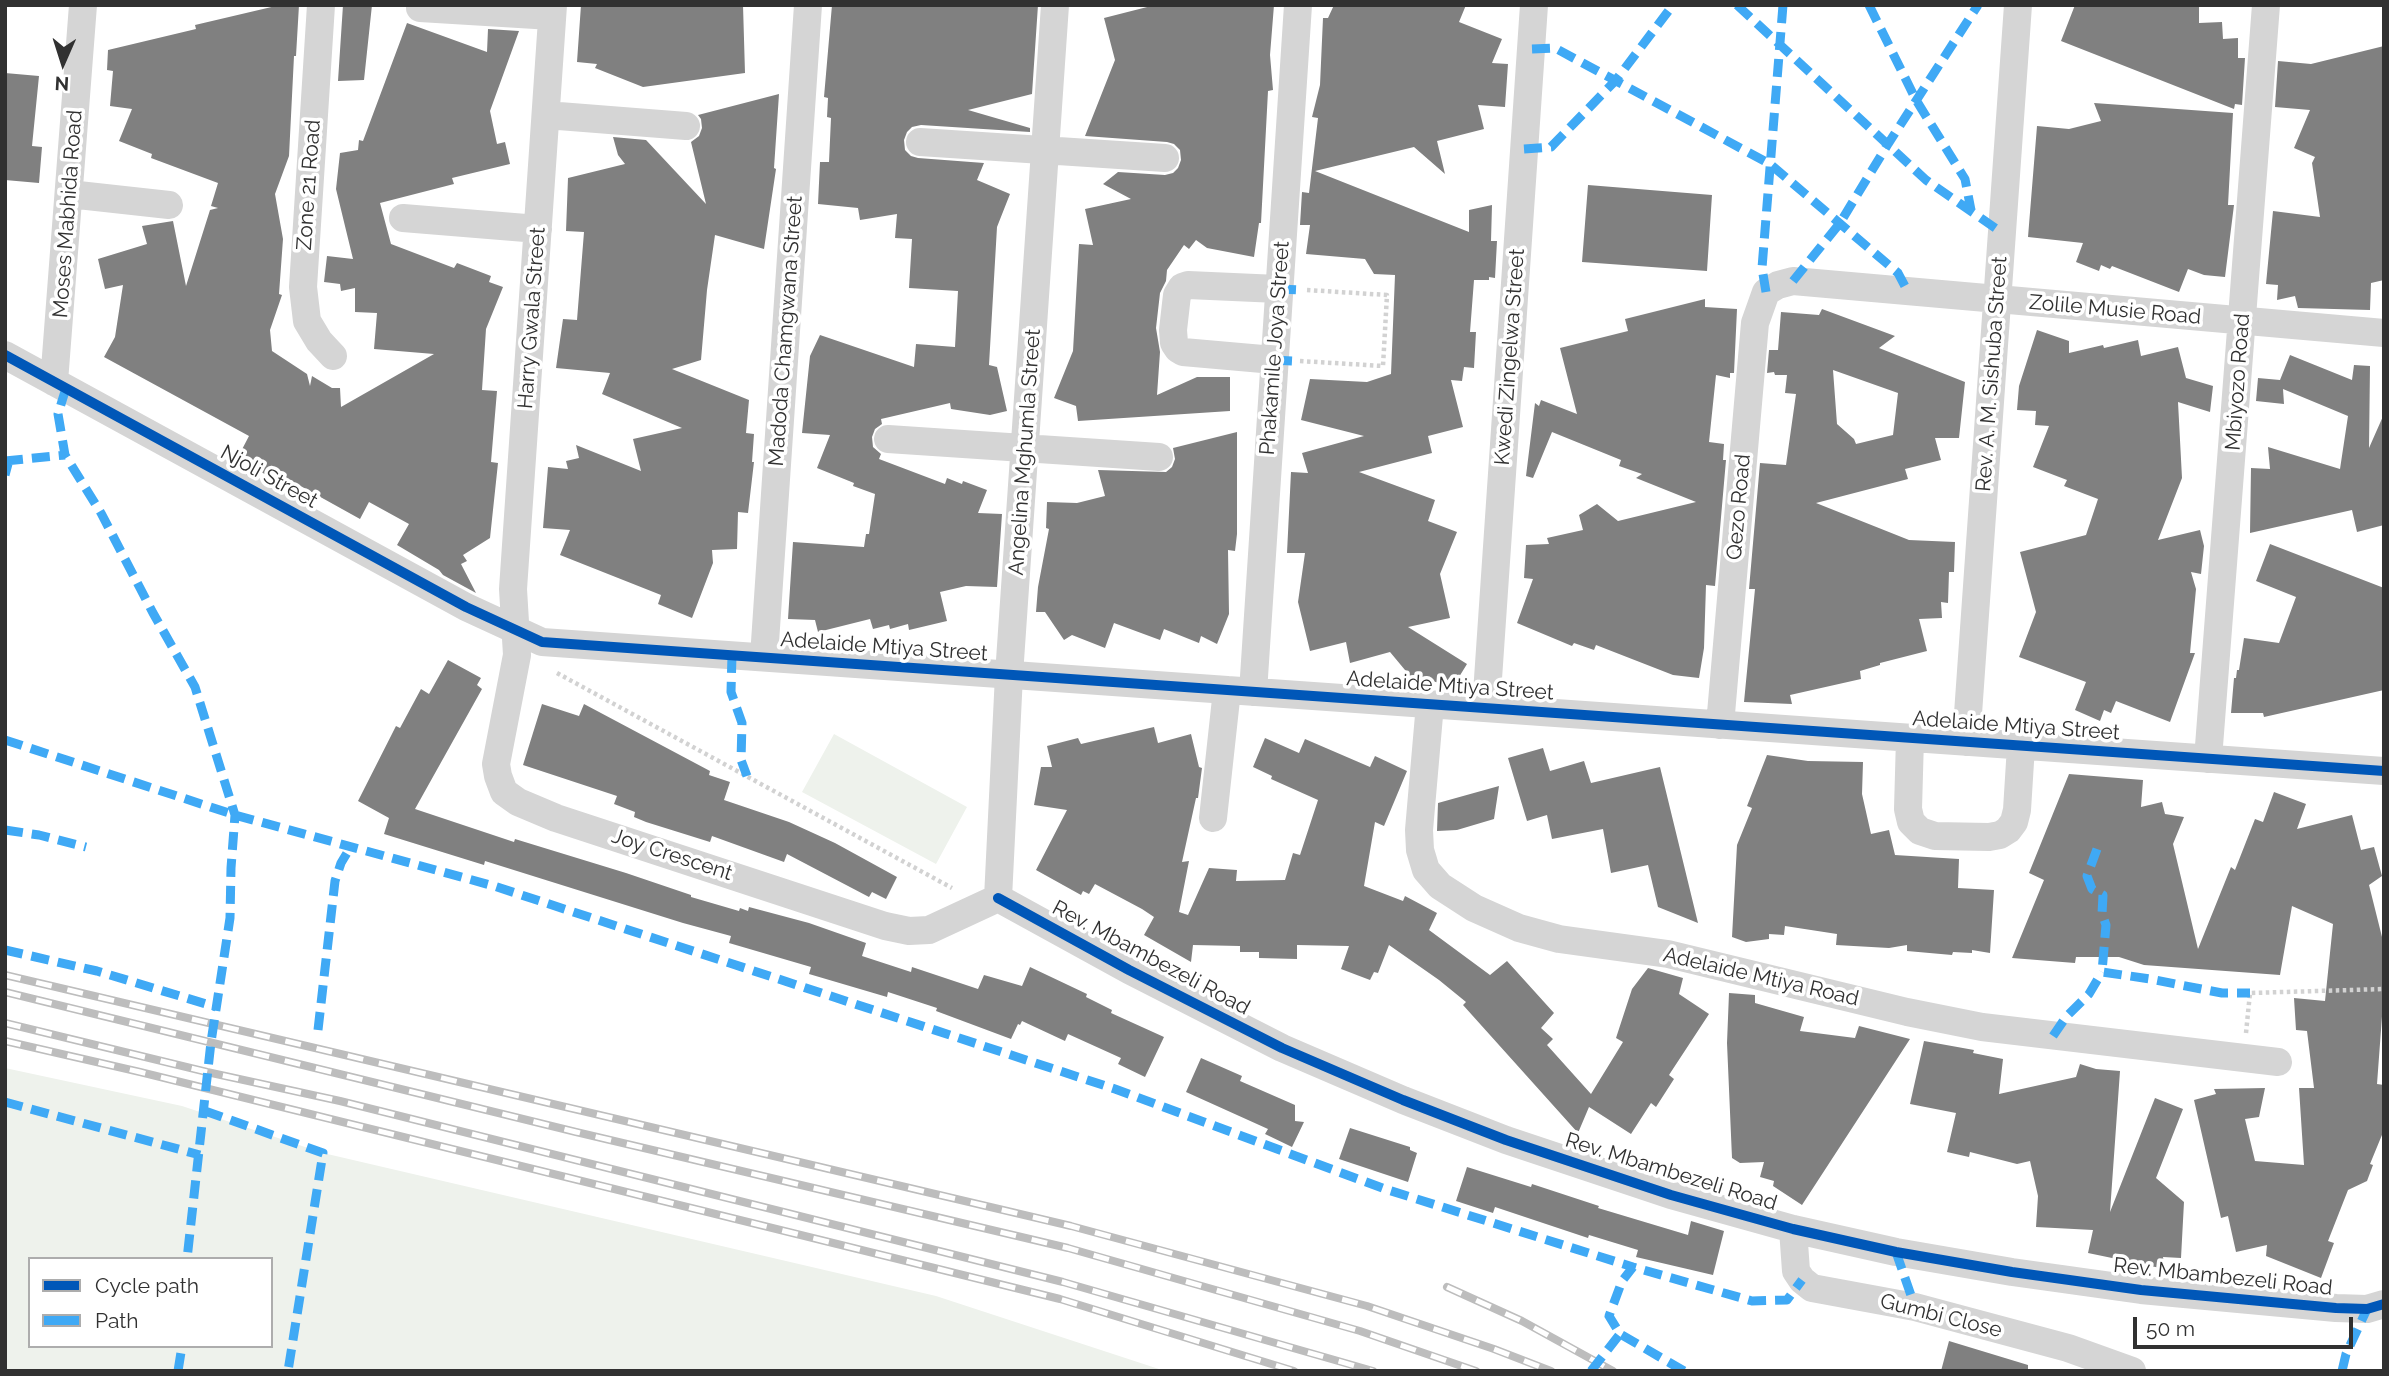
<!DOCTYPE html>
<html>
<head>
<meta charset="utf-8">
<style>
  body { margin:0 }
  #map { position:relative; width:2389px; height:1376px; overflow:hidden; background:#fff; font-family:Raleway,sans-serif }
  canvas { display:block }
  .frame { position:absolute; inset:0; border:7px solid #313131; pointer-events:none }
  .legend { position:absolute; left:28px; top:1257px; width:245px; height:91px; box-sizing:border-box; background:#fff; border:2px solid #adadad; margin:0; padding:9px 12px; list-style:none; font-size:21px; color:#313131 }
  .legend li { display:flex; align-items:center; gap:14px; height:35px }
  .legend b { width:35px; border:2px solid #adadad }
  .north { position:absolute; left:28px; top:28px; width:70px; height:70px; -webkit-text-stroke:5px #fff; paint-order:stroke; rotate:183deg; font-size:19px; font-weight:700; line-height:28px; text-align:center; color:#313131 }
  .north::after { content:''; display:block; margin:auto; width:24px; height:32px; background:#313131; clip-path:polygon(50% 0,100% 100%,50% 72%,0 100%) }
  .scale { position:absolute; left:2133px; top:1317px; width:220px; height:32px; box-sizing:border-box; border:4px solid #313131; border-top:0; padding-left:9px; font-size:21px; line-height:24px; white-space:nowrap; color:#313131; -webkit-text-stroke:5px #fff; paint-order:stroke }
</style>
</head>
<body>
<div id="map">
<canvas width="2389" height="1376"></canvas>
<div class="frame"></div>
<ul class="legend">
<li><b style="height:9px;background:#0057b8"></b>Cycle path</li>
<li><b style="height:9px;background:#3fa9f5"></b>Path</li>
</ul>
<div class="north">N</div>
<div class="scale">50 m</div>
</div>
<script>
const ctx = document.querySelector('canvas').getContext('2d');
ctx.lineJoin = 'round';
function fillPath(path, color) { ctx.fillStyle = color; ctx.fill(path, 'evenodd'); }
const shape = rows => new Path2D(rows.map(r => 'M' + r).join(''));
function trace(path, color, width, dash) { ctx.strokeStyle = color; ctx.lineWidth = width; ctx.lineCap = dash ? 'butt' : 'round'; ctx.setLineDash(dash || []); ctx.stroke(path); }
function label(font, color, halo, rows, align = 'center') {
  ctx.font = font + ' Raleway,sans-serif'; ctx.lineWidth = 7; ctx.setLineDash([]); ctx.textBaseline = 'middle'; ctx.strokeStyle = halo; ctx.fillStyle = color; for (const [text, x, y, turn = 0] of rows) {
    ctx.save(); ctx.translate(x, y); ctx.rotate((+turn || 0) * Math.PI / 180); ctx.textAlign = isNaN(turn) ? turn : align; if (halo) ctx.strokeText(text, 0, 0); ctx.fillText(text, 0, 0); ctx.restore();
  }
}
fillPath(shape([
  [834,734,967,807,936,864,802,792],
  [5,1068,182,1106,323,1153,936,1296,1165,1371,5,1371],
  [30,1259,271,1259,271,1346,30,1346]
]), '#eef2ec');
fillPath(shape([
  [280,5,299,5,296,56,294,56,289,156,275,194,283,239,279,294,282,295,270,330,272,351,307,374,310,386,312,376,332,388,340,388,341,407,434,354,374,349,377,313,355,312,355,288,341,291,340,284,324,282,327,256,353,259,336,189,340,153,358,150,359,140,363,141,407,23,487,52,488,29,519,31,490,111,497,144,505,142,510,164,452,178,454,184,380,203,391,244,454,268,457,263,491,276,489,282,503,287,486,329,482,390,497,391,491,462,498,463,490,538,463,555,467,561,461,564,476,593,443,575,439,570,397,545,409,524,369,502,360,519,288,479,285,485,237,459,249,436,104,357,115,337,123,285,105,289,98,259,147,244,142,226,173,221,186,286,210,210,218,208,211,206,218,183,151,158,152,154,119,141,132,109,110,106,113,71,107,70,108,50,196,29,195,25],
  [343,5,372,5,364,80,338,81],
  [581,5,743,5,745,73,643,87,595,68,597,64,577,62],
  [832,5,1038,5,1032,94,968,110,1030,128,1030,132,921,125,912,127,907,132,904,140,905,150,911,156,918,158,984,163,977,180,1010,194,997,227,989,365,997,367,1007,411,990,415,951,409,950,403,881,419,882,424,875,429,872,437,873,447,881,454,879,459,945,484,947,478,962,484,963,481,987,490,978,513,1002,514,997,587,966,586,940,592,947,621,909,630,908,624,890,629,889,625,873,629,870,619,818,632,815,620,788,619,793,542,864,547,866,534,869,534,875,494,853,486,854,483,817,468,830,435,802,433,810,356,820,335,914,367,916,344,955,347,958,291,909,288,912,239,895,238,897,214,860,220,858,208,818,204,820,162,829,162,831,118,827,117,828,98,824,97],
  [1155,5,1274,5,1270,55,1273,90,1268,91,1261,223,1259,223,1254,257,1207,248,1196,240,1189,249,1184,245,1167,270,1166,281,1160,293,1156,328,1160,352,1157,395,1197,377,1230,377,1230,411,1078,421,1076,406,1054,398,1073,351,1079,244,1093,245,1085,209,1131,199,1103,184,1118,172,1165,175,1173,173,1178,168,1181,160,1180,150,1174,144,1167,142,1085,136,1115,60,1104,18],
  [1334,5,1466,5,1459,22,1502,39,1492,63,1508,64,1505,107,1478,105,1484,129,1437,141,1445,174,1414,147,1315,171,1469,232,1469,210,1492,205,1491,241,1497,241,1495,278,1489,277,1489,280,1474,280,1470,332,1476,332,1474,368,1464,367,1462,381,1451,380,1463,427,1428,436,1432,453,1359,472,1435,500,1428,521,1457,532,1440,574,1450,618,1408,627,1467,664,1459,677,1457,687,1410,676,1390,652,1350,663,1346,642,1310,651,1298,602,1305,553,1287,553,1291,472,1308,473,1302,453,1364,436,1301,420,1310,379,1367,382,1391,374,1395,275,1374,274,1365,259,1306,254,1310,225,1300,225,1302,192,1309,193,1318,118,1312,117,1320,85,1323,18,1328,18],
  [2075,5,2199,6,2199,23,2222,22,2223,39,2238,38,2238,58,2245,58,2242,105,2235,104,2234,109,2061,41],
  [2384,46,2384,280,2371,283,2370,310,2298,308,2295,296,2277,300,2278,285,2266,284,2273,211,2320,217,2312,163,2315,157,2294,148,2310,110,2275,107,2278,61,2311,64],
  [5,73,39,76,32,146,42,147,39,183,5,180],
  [779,94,774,168,776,169,764,249,715,235,707,290,701,360,672,369,749,400,746,433,754,434,752,462,754,462,748,513,738,512,737,549,712,550,713,563,692,618,658,604,661,595,560,555,570,530,543,528,548,467,568,469,566,461,579,458,576,445,641,471,633,439,682,428,602,394,610,373,556,368,563,319,577,320,584,232,566,231,568,178,625,164,618,155,613,137,646,140,706,204,691,142,699,136,702,128,701,119,698,115],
  [2094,103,2233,113,2228,205,2234,205,2225,277,2204,275,2188,269,2179,292,2112,266,2110,269,2101,265,2099,271,2076,262,2083,243,2028,237,2037,126,2069,129,2101,121],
  [1588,185,1712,195,1707,271,1582,262],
  [1705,299,1705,307,1737,309,1734,373,1730,373,1730,378,1716,375,1709,442,1724,444,1723,460,1726,460,1715,586,1706,585,1704,648,1699,678,1673,675,1596,645,1594,650,1574,643,1572,646,1517,623,1533,579,1524,578,1526,545,1549,544,1547,538,1583,530,1579,515,1597,504,1618,521,1696,502,1636,478,1642,474,1619,466,1621,460,1552,432,1533,478,1526,476,1535,403,1539,406,1541,400,1577,414,1560,348,1628,331,1625,319],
  [1822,309,1895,336,1879,348,1965,382,1959,438,1935,438,1941,460,1905,469,1908,479,1816,503,1909,540,1955,542,1954,572,1949,572,1948,603,1941,602,1942,618,1919,619,1927,651,1880,663,1880,665,1860,671,1861,679,1790,695,1792,704,1744,702,1755,589,1749,589,1760,463,1786,465,1796,394,1785,393,1787,375,1775,375,1774,372,1767,373,1769,350,1778,350,1781,312,1819,315],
  [1833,370,1898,393,1893,435,1856,444,1854,439,1837,424],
  [2037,330,2069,341,2069,353,2103,345,2104,348,2138,340,2141,356,2178,347,2186,378,2213,386,2210,412,2178,402,2182,478,2158,540,2200,530,2204,546,2201,574,2191,572,2196,589,2190,653,2195,653,2170,722,2116,701,2111,713,2104,710,2100,721,2075,710,2086,682,2019,657,2036,612,2020,552,2086,535,2098,499,2064,486,2067,480,2033,467,2049,426,2035,425,2036,411,2017,410,2019,386],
  [2290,355,2352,380,2354,365,2370,366,2369,448,2384,414,2384,525,2357,532,2352,510,2250,533,2251,468,2270,469,2268,447,2340,469,2348,416,2283,389,2284,404,2256,401,2258,378,2280,380],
  [1237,432,1237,534,1235,551,1228,550,1229,614,1217,644,1201,636,1199,643,1164,629,1160,640,1114,623,1105,648,1072,635,1064,640,1045,612,1036,612,1038,587,1049,529,1046,528,1047,502,1077,503,1105,496,1098,470,1166,472,1172,467,1175,459,1173,448],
  [2270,544,2384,588,2384,690,2264,717,2263,713,2231,713,2234,678,2236,678,2237,670,2239,670,2244,638,2279,643,2296,597,2256,581],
  [448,660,481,678,477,685,482,689,415,809,514,842,515,839,626,873,691,895,691,897,739,911,740,908,748,911,749,907,809,923,866,943,862,956,911,972,912,967,978,989,984,975,1022,986,1030,967,1087,994,1086,997,1112,1010,1111,1013,1164,1037,1145,1077,1118,1064,1121,1058,1068,1034,1065,1041,1022,1021,1020,1025,1018,1024,1011,1039,936,1011,937,1008,888,992,887,997,809,974,811,967,729,943,731,936,683,923,485,861,484,865,384,834,389,818,358,801,396,726,400,728,421,689,429,694],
  [542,704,579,716,584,704,710,771,709,775,730,782,724,800,789,822,835,843,897,877,886,899,872,892,869,897,787,854,784,862,712,836,710,842,646,822,634,817,635,812,614,804,617,796,523,765],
  [1154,727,1158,743,1191,734,1199,767,1202,768,1198,798,1196,798,1182,862,1189,861,1179,912,1188,915,1209,868,1237,870,1236,881,1285,880,1293,853,1300,855,1318,800,1271,779,1272,776,1253,767,1265,738,1299,753,1305,739,1370,767,1375,756,1407,771,1384,826,1375,822,1364,886,1403,901,1405,896,1437,913,1429,930,1490,975,1507,961,1554,1013,1541,1028,1553,1039,1547,1045,1591,1094,1623,1042,1616,1038,1632,989,1648,968,1683,978,1679,994,1709,1014,1669,1075,1674,1079,1656,1107,1651,1103,1631,1134,1589,1107,1578,1133,1463,1005,1466,1002,1439,980,1389,945,1378,973,1374,972,1370,980,1341,969,1349,946,1297,945,1297,959,1259,958,1259,952,1240,952,1240,946,1193,945,1191,962,1144,935,1154,917,1142,909,1095,884,1089,894,1083,891,1081,895,1036,870,1067,810,1034,805,1041,767,1052,767,1047,746,1078,738,1081,744],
  [1543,748,1550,771,1584,761,1591,783,1660,767,1698,923,1658,907,1648,865,1611,873,1603,829,1552,839,1547,815,1527,821,1508,758],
  [1767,755,1808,761,1863,762,1862,794,1871,834,1889,830,1895,855,1959,859,1958,888,1994,890,1990,953,1972,950,1972,953,1953,952,1952,955,1907,951,1907,945,1889,948,1836,945,1837,934,1785,926,1784,935,1769,934,1769,939,1746,942,1732,937,1737,845,1752,808,1747,806],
  [2069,774,2143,780,2141,807,2162,802,2165,814,2184,817,2173,844,2198,949,2231,867,2235,870,2255,819,2263,822,2274,792,2306,804,2297,829,2352,815,2361,850,2374,847,2382,876,2369,885,2384,945,2383,1003,2377,1084,2384,1085,2384,1130,2370,1164,2373,1165,2367,1181,2348,1190,2328,1241,2334,1243,2321,1278,2266,1256,2267,1245,2236,1252,2228,1216,2221,1218,2194,1100,2216,1094,2214,1089,2265,1088,2259,1117,2245,1119,2255,1161,2304,1165,2299,1088,2314,1088,2307,1031,2296,1030,2294,998,2325,1001,2333,924,2292,906,2280,975,2144,965,2119,957,2076,957,2075,963,2012,958,2044,880,2029,873],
  [1499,786,1494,819,1457,830,1437,831,1438,803],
  [1729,993,1755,995,1755,1003,1804,1017,1800,1031,1855,1038,1859,1026,1910,1039,1802,1205,1773,1186,1774,1181,1760,1177,1764,1162,1740,1163,1732,1158,1727,1043],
  [1924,1041,1974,1050,1973,1053,2003,1059,1999,1094,2076,1077,2080,1064,2096,1069,2120,1071,2110,1212,2155,1098,2183,1109,2156,1178,2184,1202,2181,1258,2163,1257,2165,1269,2088,1253,2093,1230,2036,1227,2038,1196,2030,1161,2017,1164,1970,1152,1969,1157,1947,1152,1956,1113,1910,1104],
  [1201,1058,1242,1076,1240,1081,1295,1105,1295,1121,1304,1122,1292,1147,1265,1134,1268,1129,1186,1092],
  [1350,1128,1410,1147,1410,1150,1417,1153,1408,1182,1339,1159],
  [1467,1167,1531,1187,1532,1184,1599,1206,1598,1208,1688,1235,1691,1221,1724,1231,1713,1275,1636,1257,1638,1250,1589,1235,1588,1238,1495,1207,1493,1213,1456,1201],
  [1949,1341,2028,1365,2028,1371,1941,1371]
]), '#808080');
trace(shape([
  [1300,361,1383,366,1387,295,1307,290],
  [557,673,952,888],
  [2246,1033,2250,993,2384,989]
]), '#d2d2d2', 4.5, [3.5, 3.5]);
trace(shape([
  [321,5,303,287,307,321,319,341,333,356],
  [553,5,513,589,517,655,496,764,498,776,504,792,518,802,556,818,885,926,909,931,929,930,998,898],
  [420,8,552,16],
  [546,115,686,126],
  [920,142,1165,158],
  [69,194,169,205],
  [403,218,538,229],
  [5,355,466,607,542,642,2384,771],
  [1274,360,1183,352,1178,349,1174,343,1173,330,1177,295,1182,287,1188,285,1278,289],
  [54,382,83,5],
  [888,439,1159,457],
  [764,657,808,5],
  [1253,692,1298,5],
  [1430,704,1419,830,1420,850,1426,870,1440,886,1474,908,1519,928,1559,939,1668,954,1907,1012,1982,1027,2278,1062],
  [1486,708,1534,5],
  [1720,725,1755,323,1766,292,1778,285,1793,281,2384,333],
  [1910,738,1908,809,1911,822,1920,831,1935,836,1989,837,2000,835,2008,830,2014,822,2017,810,2021,746],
  [1966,742,2018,5],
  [2208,759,2266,5],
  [1213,818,1227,690],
  [998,898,1129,970,1282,1048,1403,1100,1506,1140,1671,1195,1793,1229,1896,1252,2012,1272,2141,1290,2336,1308,2367,1309,2384,1304],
  [998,898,1009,675,1055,5],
  [1793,1229,1796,1271,1802,1280,1812,1288,1915,1307,2068,1348,2132,1371]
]), '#d5d5d5', 28);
const rail = shape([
  [5,975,1071,1226,1367,1306,1494,1349,1551,1371],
  [5,992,576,1132,1068,1248,1360,1331,1476,1371],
  [5,1023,207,1072,340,1101,1063,1282,1373,1371],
  [5,1041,140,1072,1060,1299,1294,1371],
  [1447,1287,1522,1321,1613,1371]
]);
trace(rail, '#bdbdbd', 8);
trace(rail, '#fff', 5, [16]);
trace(shape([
  [1737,5,1926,180,2001,232],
  [1869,5,1916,100,1965,179,1971,210],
  [1532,49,1555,48,1770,164,1898,273,1908,292],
  [1524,149,1551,147,1616,80,1673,5],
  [1793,281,1840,223,1888,144,1978,5],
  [1278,289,1299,290],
  [1766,292,1762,268,1783,5],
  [1274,360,1293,361],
  [66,388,58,414,65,455,101,513,153,613,195,687,235,815,231,868,230,918,211,1042,187,1259],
  [5,461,65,455],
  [5,475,9,460],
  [732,655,731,692,742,723,741,760,747,776],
  [5,740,235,815,494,886,1115,1089,1385,1189,1633,1267],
  [5,830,39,835,86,847],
  [2097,849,2087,876,2092,889,2103,895,2102,914,2106,925,2102,972,2150,979,2222,993,2250,993],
  [5,950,97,971,216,1007],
  [318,1030,335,881,341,863,350,848],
  [2053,1036,2066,1017,2089,994,2102,972],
  [5,1102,200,1155],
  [205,1111,323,1153,288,1371],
  [1896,1252,1915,1307],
  [178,1371,182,1346],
  [1591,1371,1620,1334],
  [1684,1371,1620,1334,1609,1316,1622,1281,1633,1267,1752,1301,1787,1300,1802,1280],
  [2342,1371,2346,1354,2367,1309]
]), '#3fa9f5', 9, [18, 9]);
trace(shape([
  [5,355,466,607,542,642,2384,771],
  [998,898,1129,970,1282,1048,1403,1100,1506,1140,1671,1195,1793,1229,1896,1252,2012,1272,2141,1290,2336,1308,2367,1309,2384,1304]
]), '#0057b8', 10);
label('21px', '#313131', '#fff', [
  ["Zone 21 Road",309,185,-86],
  ["Moses Mabhida Road",68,214,-86],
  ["Zolile Musie Road",2115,310,5],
  ["Harry Gwala Street",532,318,-86],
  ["Madoda Chamgwana Street",786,331,-86],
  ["Phakamile Joya Street",1275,348,-86],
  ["Kwedi Zingelwa Street",1510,357,-86],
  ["Rev. A. M. Sishuba Street",1992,374,-86],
  ["Mbiyozo Road",2238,382,-86],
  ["Angelina Mghumla Street",1025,452,-86],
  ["Njoli Street",269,477,29],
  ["Qezo Road",1739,507,-85],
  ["Adelaide Mtiya Street",884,647,4],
  ["Adelaide Mtiya Street",1450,686,4],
  ["Adelaide Mtiya Street",2016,726,4],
  ["Joy Crescent",672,855,18],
  ["Rev. Mbambezeli Road",1151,958,28],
  ["Adelaide Mtiya Road",1761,977,13],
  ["Rev. Mbambezeli Road",1671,1172,17],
  ["Rev. Mbambezeli Road",2223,1277,6],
  ["Gumbi Close",1941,1316,14]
]);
</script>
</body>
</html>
